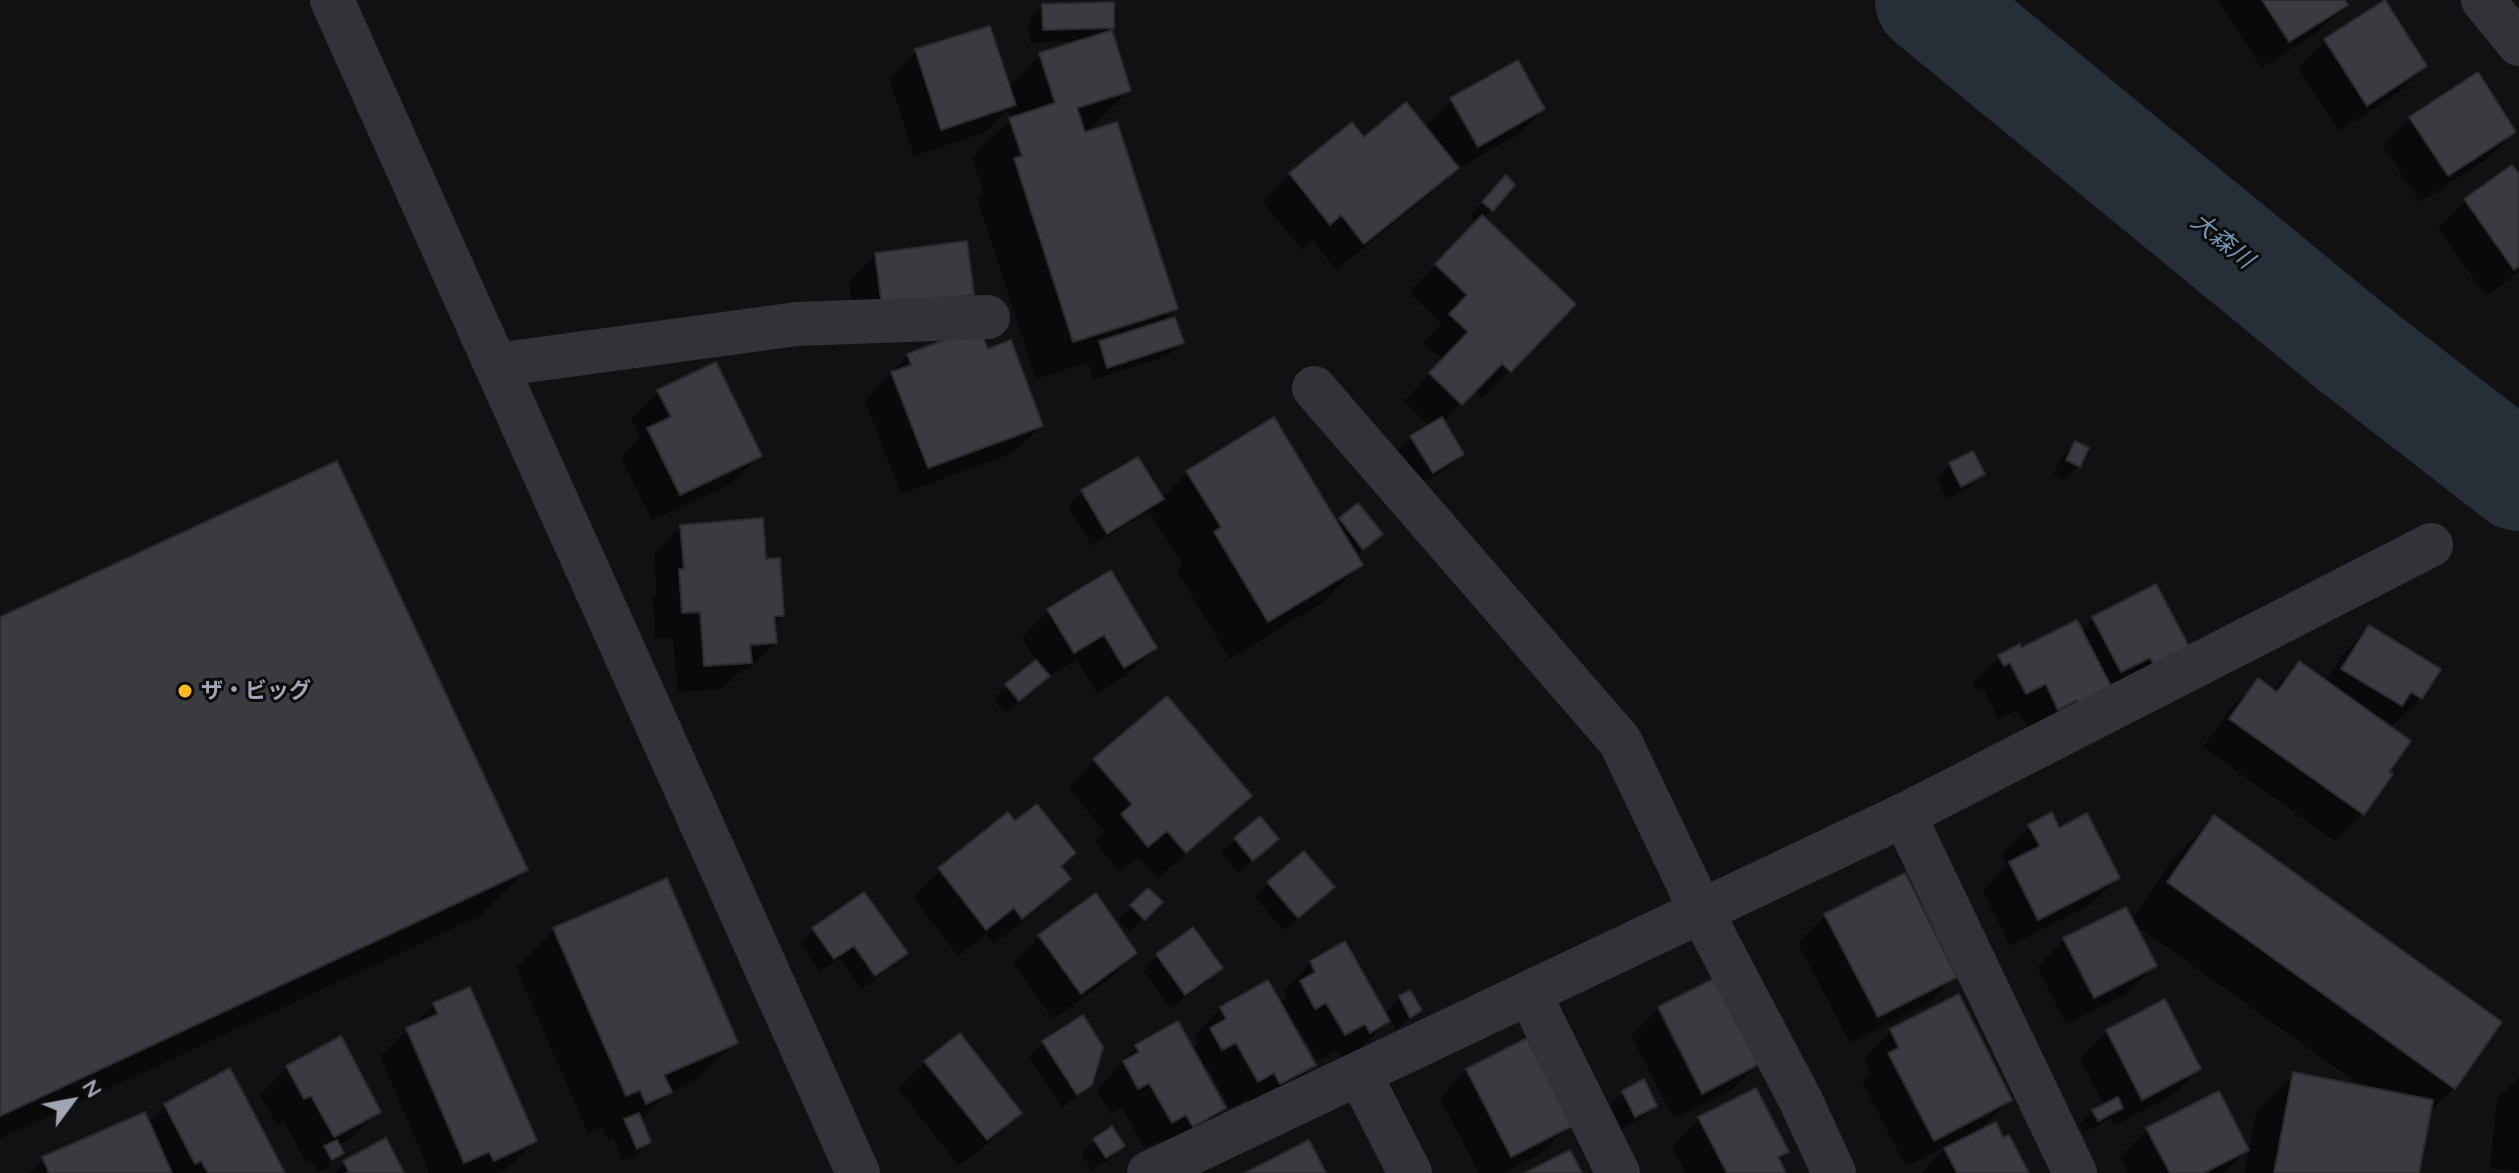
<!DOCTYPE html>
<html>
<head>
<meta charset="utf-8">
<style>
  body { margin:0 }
  #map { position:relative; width:2519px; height:1173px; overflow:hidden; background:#111113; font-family:Quicksand,sans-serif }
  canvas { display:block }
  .north { position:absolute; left:32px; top:1061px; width:80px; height:80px; -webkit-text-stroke:6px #0c0c0d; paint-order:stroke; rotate:58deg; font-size:22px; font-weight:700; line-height:32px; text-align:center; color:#a1a6b4 }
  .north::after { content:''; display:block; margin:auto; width:28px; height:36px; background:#a1a6b4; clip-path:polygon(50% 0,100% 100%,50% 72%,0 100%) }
</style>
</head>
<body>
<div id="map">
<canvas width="2519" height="1173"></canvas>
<div class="north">N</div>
</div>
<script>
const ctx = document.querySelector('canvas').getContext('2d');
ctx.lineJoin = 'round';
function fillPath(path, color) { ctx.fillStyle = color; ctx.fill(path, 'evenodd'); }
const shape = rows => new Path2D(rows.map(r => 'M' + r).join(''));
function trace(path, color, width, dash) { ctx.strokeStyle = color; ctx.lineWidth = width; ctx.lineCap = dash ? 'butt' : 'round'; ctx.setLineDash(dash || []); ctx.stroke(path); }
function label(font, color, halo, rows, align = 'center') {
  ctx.font = font + ' Quicksand,"Noto Sans JP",sans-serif'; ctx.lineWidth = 6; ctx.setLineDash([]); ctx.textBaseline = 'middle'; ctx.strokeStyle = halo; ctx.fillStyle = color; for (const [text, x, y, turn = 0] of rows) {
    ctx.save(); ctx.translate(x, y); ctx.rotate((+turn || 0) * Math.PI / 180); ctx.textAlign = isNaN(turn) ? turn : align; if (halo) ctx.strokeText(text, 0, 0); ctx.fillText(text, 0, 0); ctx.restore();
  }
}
fillPath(shape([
  [2218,0,2343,0,2346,5,2318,32,2261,68],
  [1043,6,1112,27,1105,34,1129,90,1085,134,1175,308,1160,324,1181,342,1168,356,1093,380,1088,362,1036,379,977,198,983,192,972,157,1011,119,1008,110,986,132,914,156,889,78,916,51,1008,88,1040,55,1080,41,1030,43,1029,20],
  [2325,41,2425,66,2398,93,2339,131,2298,68],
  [1452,100,1543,109,1516,136,1453,171,1429,195,1336,270,1313,240,1302,250,1263,202,1291,174,1363,139,1424,127],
  [2410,119,2514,132,2487,159,2420,202,2383,146],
  [2512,168,2519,178,2519,272,2486,296,2438,228,2465,201],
  [1492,191,1491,209,1482,219,1573,304,1482,398,1474,390,1443,422,1461,454,1448,468,1419,485,1398,451,1412,438,1430,427,1404,401,1443,360,1423,343,1442,324,1409,292,1477,222,1470,216],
  [876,254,972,295,945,322,855,333,849,282],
  [987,352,1041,426,1013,453,901,494,865,401,908,355],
  [658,392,759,456,732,483,652,521,621,457,640,438,631,419],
  [1273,420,1336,525,1341,520,1380,534,1355,557,1360,565,1322,603,1230,659,1177,571,1183,565,1149,511,1092,546,1068,506,1082,492,1137,459,1161,499,1187,473],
  [2075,444,2078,466,2064,480,2053,474,2062,457],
  [1972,454,1982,474,1968,488,1947,499,1936,479,1950,465],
  [681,526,764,561,782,615,773,624,775,643,747,670,741,670,722,689,678,692,673,638,655,639,653,598,657,594,654,554],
  [1049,610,1155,648,1127,675,1097,694,1077,660,1045,678,1005,713,993,699,1036,662,1022,638],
  [2094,618,2190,654,2031,735,2018,710,1999,720,1983,688,1976,691,1972,684,2000,657,2081,631],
  [0,620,526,870,480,916,0,1139],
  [2369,628,2421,698,2393,725,2379,716,2377,719,2386,773,2390,774,2362,814,2335,841,2203,747,2231,708,2259,681,2272,690,2299,663,2325,682,2342,655],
  [1095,761,1250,796,1222,823,1158,878,1139,857,1120,872,1095,842,1105,832,1068,788],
  [2214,818,2454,1088,2429,1113,2417,1173,2244,1173,2256,1113,2294,1075,2364,1088,2132,922,2154,966,2127,993,2066,1024,2037,967,2064,940,2131,920,2176,856],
  [1260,819,1262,852,1238,873,1221,853],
  [1015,824,1074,853,1060,868,1069,879,1041,906,994,944,986,934,958,956,913,897,940,870],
  [2030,826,2059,830,2118,878,2090,905,2010,946,1983,891,2008,865,2002,854],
  [1904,876,1955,976,1928,1004,1850,1043,1798,943,1825,916],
  [1268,883,1318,901,1283,930,1255,897],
  [1148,890,1160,902,1130,932,1118,920],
  [554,930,735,1042,697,1080,668,1093,640,1121,649,1142,635,1156,623,1161,613,1138,608,1140,602,1127,588,1133,516,968],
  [814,930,906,953,892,966,861,989,839,958,820,972,800,944],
  [1192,930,1220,968,1206,982,1170,1008,1143,970,1157,956],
  [1040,936,1135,953,1108,980,1053,1019,1013,963],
  [1311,963,1384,1014,1400,998,1420,1010,1396,1030,1390,1018,1361,1048,1342,1059,1338,1050,1318,1061,1298,1028,1294,1031,1313,1064,1286,1092,1253,1110,1247,1099,1230,1108,1208,1068,1203,1071,1224,1108,1196,1135,1166,1152,1158,1141,1145,1149,1122,1108,1110,1114,1097,1090,1136,1047,1191,1050,1198,1043,1194,1036,1221,1008,1279,1004,1287,997,1284,990],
  [1716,980,1759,1063,1732,1090,1674,1119,1631,1036,1659,1009],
  [435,1004,535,1141,508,1168,497,1173,430,1173,380,1056],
  [1082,1018,1091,1084,1062,1108,1029,1057,1043,1043],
  [1891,1031,2010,1100,1978,1132,2003,1141,2027,1173,1921,1173,1948,1145,1906,1167,1862,1082,1871,1073,1864,1058],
  [2107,1031,2199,1069,2172,1096,2114,1126,2110,1118,2084,1133,2079,1125,2093,1111,2104,1106,2080,1058],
  [926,1062,1020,1113,992,1140,959,1166,898,1089],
  [287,1068,379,1111,351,1138,338,1146,342,1153,328,1167,318,1172,311,1160,306,1162,284,1121,277,1125,260,1095],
  [1467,1070,1569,1126,1542,1153,1503,1173,1479,1173,1440,1098],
  [229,1071,283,1173,29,1173,44,1159,148,1123,165,1106],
  [2519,1077,2519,1171,2490,1168,2497,1099],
  [1623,1092,1655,1106,1641,1119,1621,1129,1609,1106],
  [1699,1119,1786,1151,1777,1160,1784,1173,1686,1173,1672,1146],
  [2148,1129,2247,1150,2223,1173,2129,1173,2120,1157],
  [1095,1140,1122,1146,1109,1160,1092,1170,1081,1154],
  [344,1163,402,1173,334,1173]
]), '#0007');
trace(shape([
  [1929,0,2354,349,2519,477]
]), '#262f37', 108);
const building = shape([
  [2262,0,2345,0,2348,5,2289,42,2262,0],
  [2385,0,2427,66,2367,106,2324,39,2385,0],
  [1114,2,1114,28,1043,30,1042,4,1114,2],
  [990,26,1016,105,941,130,915,49,990,26],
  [1112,30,1131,91,1077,108,1085,132,1117,122,1178,309,1073,342,1014,158,1022,156,1009,118,1055,103,1039,53,1112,30],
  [1518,60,1545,109,1478,147,1450,98,1518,60],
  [2478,72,2516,132,2448,176,2409,117,2478,72],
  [1406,102,1459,168,1364,244,1341,215,1330,225,1289,173,1352,122,1364,137,1406,102],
  [2512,165,2519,174,2519,266,2514,270,2464,199,2512,165],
  [1506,175,1515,185,1493,211,1482,202,1506,175],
  [1482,215,1576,304,1511,372,1502,364,1462,405,1429,373,1468,332,1449,314,1467,295,1435,264,1482,215],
  [967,241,974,295,882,307,875,253,967,241],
  [1175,317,1184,343,1107,368,1099,341,1175,317],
  [979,327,988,349,1011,340,1043,426,928,468,891,372,911,365,907,354,979,327],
  [716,362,762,456,680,495,647,428,671,417,657,390,716,362],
  [1274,417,1363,565,1268,622,1214,532,1221,527,1186,471,1274,417],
  [1442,417,1464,454,1433,473,1410,436,1442,417],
  [2075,441,2089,448,2080,467,2066,460,2075,441],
  [1973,451,1985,474,1961,487,1949,463,1973,451],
  [1138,457,1164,499,1107,534,1081,490,1138,457],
  [337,461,528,870,0,1116,0,617,337,461],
  [1358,503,1383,534,1363,550,1339,518,1358,503],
  [763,518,766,559,780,558,784,616,774,616,777,643,750,645,752,663,704,666,700,612,682,613,679,569,684,569,680,525,763,518],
  [1111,570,1157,648,1124,668,1104,635,1074,653,1047,609,1111,570],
  [2156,584,2193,654,2158,672,2150,658,2121,672,2092,617,2156,584],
  [2077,620,2115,694,2082,710,2077,700,2058,710,2046,684,2026,694,2010,663,2004,666,1998,655,2020,644,2021,648,2077,620],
  [2369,625,2441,669,2422,699,2411,692,2402,706,2341,669,2369,625],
  [1036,660,1050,676,1019,701,1005,684,1036,660],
  [2299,661,2411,741,2389,772,2393,774,2364,815,2229,719,2258,678,2277,692,2299,661],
  [1167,696,1252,796,1186,853,1167,831,1148,847,1121,814,1132,804,1093,759,1167,696],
  [1037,804,1076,853,1061,866,1071,879,1022,919,1014,908,986,930,938,868,1008,812,1015,821,1037,804],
  [2052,812,2059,828,2087,813,2120,878,2038,920,2009,862,2040,846,2028,825,2052,812],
  [2214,815,2502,1022,2455,1089,2167,882,2214,815],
  [1260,816,1279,839,1253,861,1234,838,1260,816],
  [1304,851,1335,887,1298,918,1267,882,1304,851],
  [1905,873,1957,977,1878,1017,1824,914,1905,873],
  [667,878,738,1043,664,1075,672,1092,646,1104,640,1090,626,1096,553,928,667,878],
  [1148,888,1163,902,1145,920,1130,905,1148,888],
  [864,892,908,953,875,976,854,946,834,959,812,928,864,892],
  [1096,893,1137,953,1081,994,1038,935,1096,893],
  [2126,907,2157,966,2094,998,2063,938,2126,907],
  [1193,927,1223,968,1185,995,1156,954,1193,927],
  [1345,941,1390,1021,1370,1033,1365,1024,1345,1035,1326,1003,1315,1009,1300,981,1315,972,1310,961,1345,941],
  [1717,977,1761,1063,1702,1094,1658,1007,1717,977],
  [1268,980,1316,1065,1280,1084,1274,1073,1258,1082,1236,1043,1222,1050,1210,1028,1226,1019,1220,1007,1268,980],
  [470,987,537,1141,494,1161,489,1152,464,1163,406,1028,438,1014,433,1003,470,987],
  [1410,990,1422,1010,1410,1018,1399,996,1410,990],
  [1959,994,2012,1100,1934,1141,1888,1053,1899,1048,1890,1029,1959,994],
  [2165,999,2201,1069,2142,1100,2106,1030,2165,999],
  [1083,1015,1103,1047,1092,1085,1077,1095,1042,1041,1083,1015],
  [1178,1021,1226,1108,1193,1127,1186,1115,1172,1123,1149,1083,1138,1089,1123,1061,1139,1052,1135,1045,1178,1021],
  [960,1033,1022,1113,987,1140,924,1061,960,1033],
  [341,1036,381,1112,334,1137,311,1096,304,1099,286,1066,341,1036],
  [1527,1038,1572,1126,1511,1157,1466,1069,1527,1038],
  [230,1068,285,1173,208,1173,201,1161,195,1164,164,1104,230,1068],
  [2293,1072,2433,1100,2419,1173,2274,1173,2293,1072],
  [1644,1079,1657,1106,1635,1117,1622,1091,1644,1079],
  [1756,1088,1789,1152,1778,1157,1786,1173,1727,1173,1698,1117,1756,1088],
  [2219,1091,2249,1150,2204,1173,2170,1173,2146,1128,2219,1091],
  [2118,1097,2123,1108,2098,1121,2092,1110,2118,1097],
  [145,1112,172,1173,49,1173,42,1157,145,1112],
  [639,1113,651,1142,637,1149,624,1119,639,1113],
  [1996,1122,2003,1138,2009,1135,2029,1173,1957,1173,1944,1148,1996,1122],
  [1112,1126,1125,1146,1106,1158,1093,1139,1112,1126],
  [386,1138,404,1173,346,1173,349,1172,343,1161,386,1138],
  [337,1140,344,1153,332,1160,324,1146,337,1140],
  [1309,1140,1326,1173,1245,1173,1309,1140],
  [1570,1150,1582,1173,1525,1173,1570,1150]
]);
fillPath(building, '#3a3b40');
trace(building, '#2b2b2f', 2);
trace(shape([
  [332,0,858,1173],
  [2483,0,2519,44],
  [496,365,797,324,988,317],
  [1314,388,1620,741,1701,911,1801,1101,1834,1173],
  [1904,815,2075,1173],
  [1529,993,1618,1173],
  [1359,1073,1410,1173],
  [1149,1173,1904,815,2431,545]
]), '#323238', 44);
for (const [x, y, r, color] of [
  [185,691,8,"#ffba1c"]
]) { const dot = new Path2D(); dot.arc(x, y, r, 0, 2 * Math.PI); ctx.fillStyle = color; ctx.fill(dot); trace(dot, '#0c0c0d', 3); }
label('bold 22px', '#a1a6b4', '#0c0c0d', [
  ["ザ・ビッグ",201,691]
], 'left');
label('italic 24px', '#7494b3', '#0c0c0d', [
  ["大森川",2222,241,39]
]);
</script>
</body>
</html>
